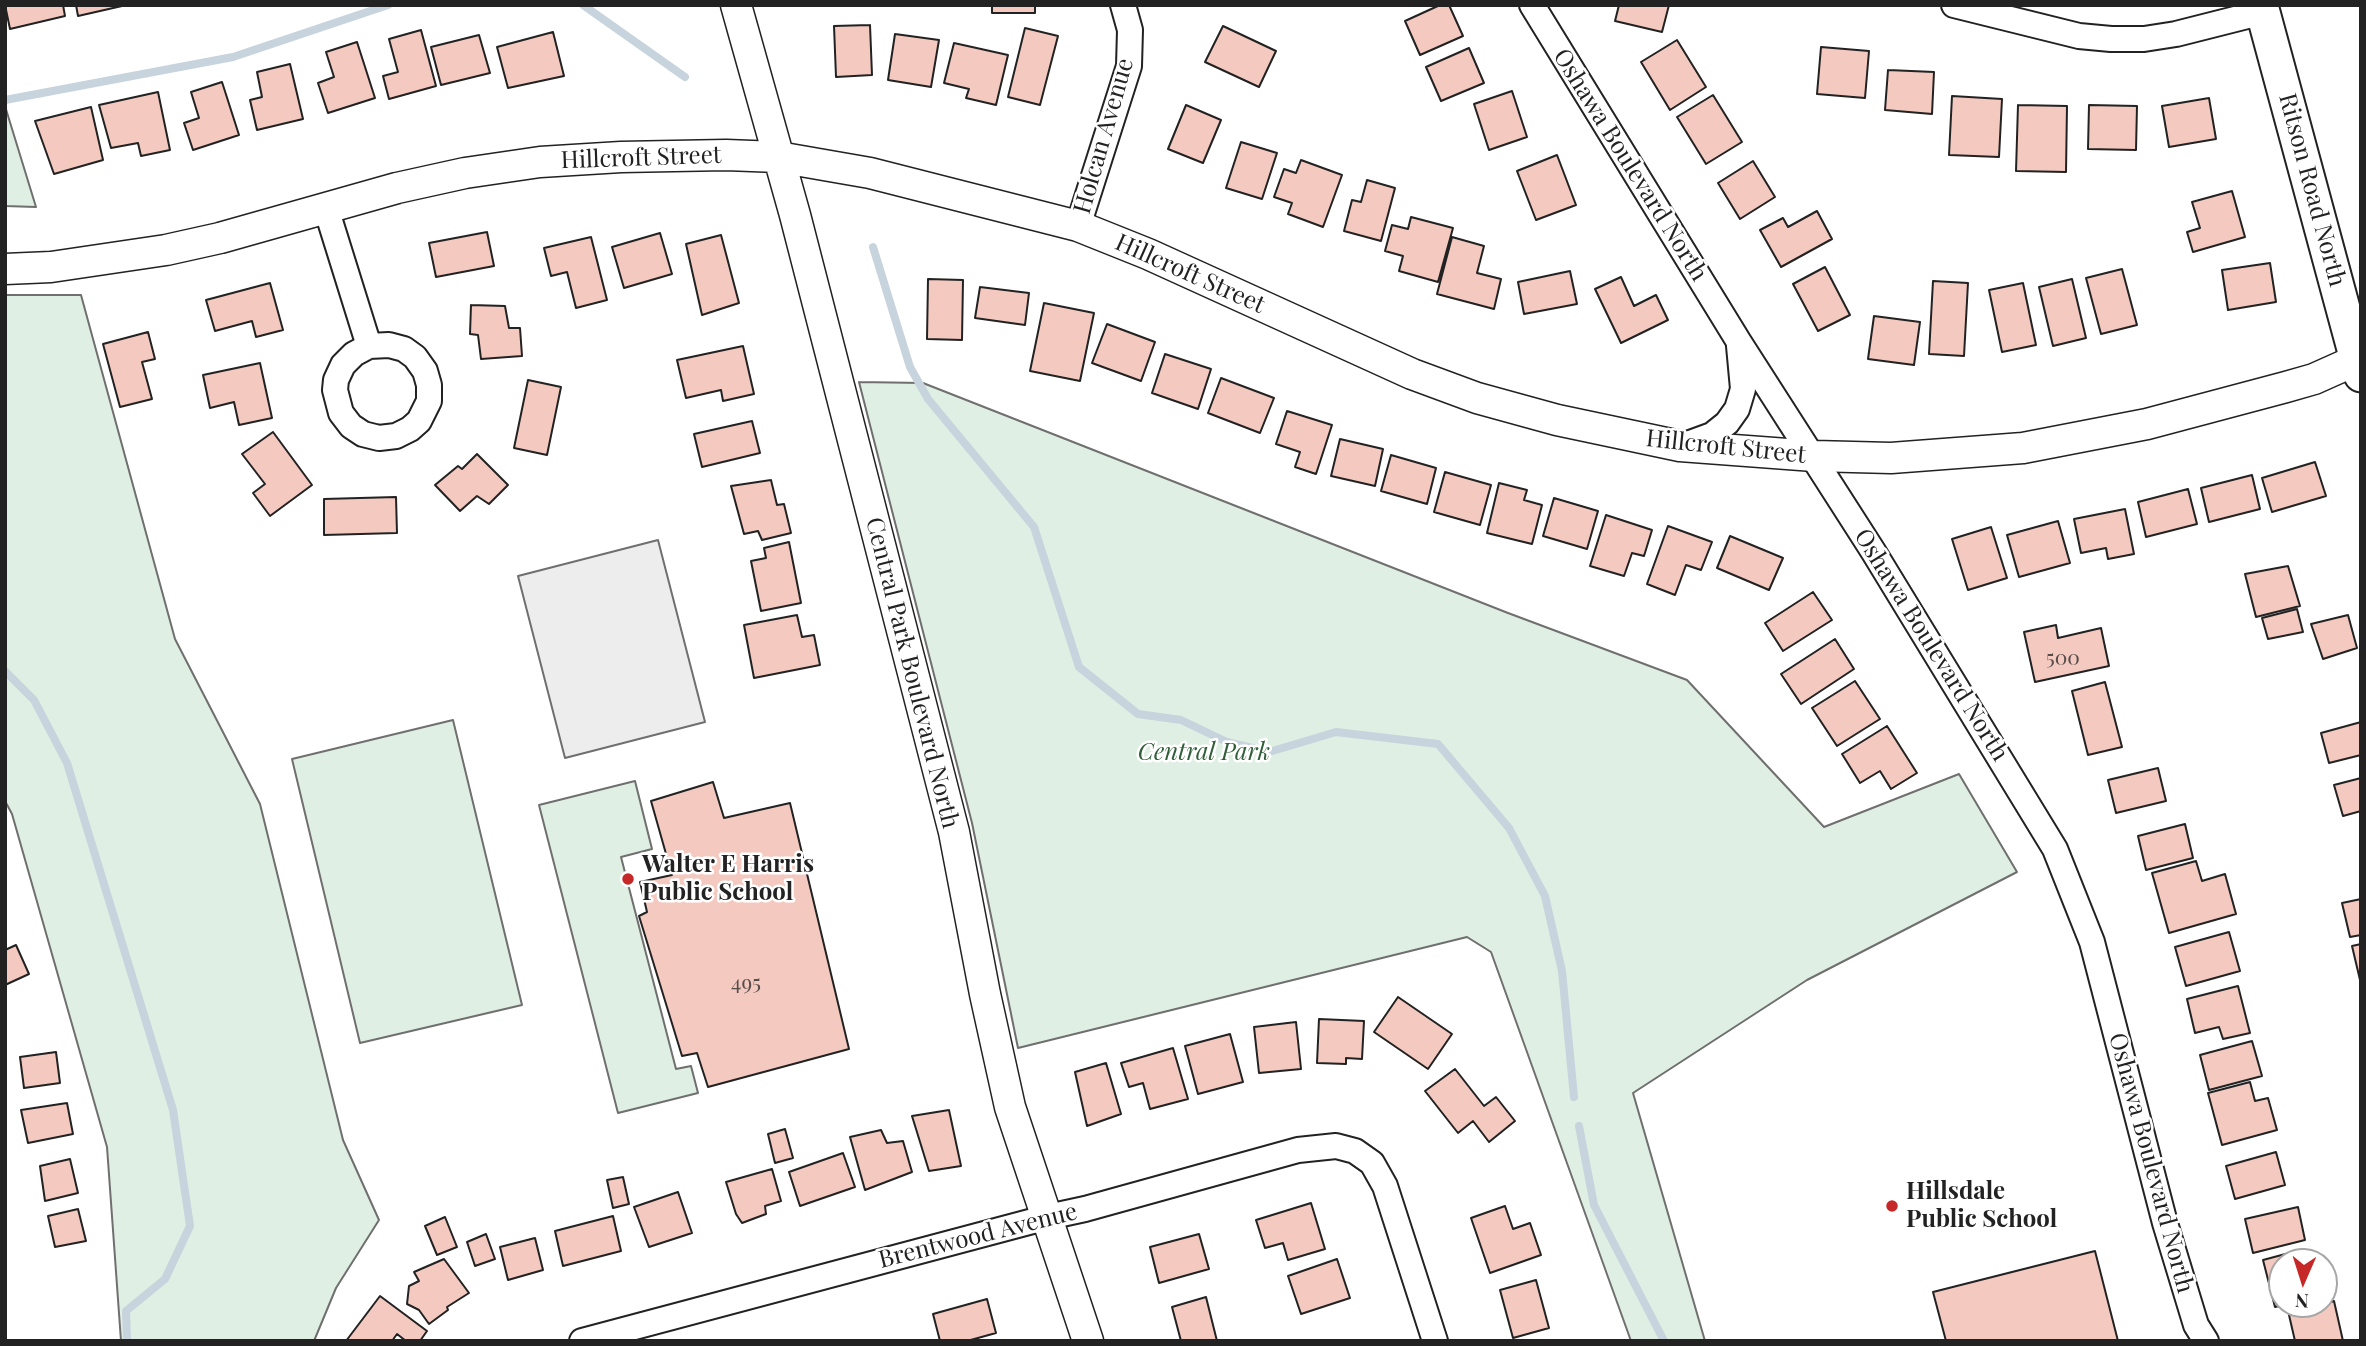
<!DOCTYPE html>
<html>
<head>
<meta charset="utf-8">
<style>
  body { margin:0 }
  #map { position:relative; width:2366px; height:1346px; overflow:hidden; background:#fff; font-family:"Playfair Display",serif }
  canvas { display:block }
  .frame { position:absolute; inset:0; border:7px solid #222; pointer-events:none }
  .north { position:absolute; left:2268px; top:1248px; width:70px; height:70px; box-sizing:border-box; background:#fff; border:2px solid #a7a7a7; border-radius:50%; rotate:183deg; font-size:19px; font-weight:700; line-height:28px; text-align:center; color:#222 }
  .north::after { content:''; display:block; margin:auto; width:24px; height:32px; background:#c62828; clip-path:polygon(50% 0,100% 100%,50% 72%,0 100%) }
</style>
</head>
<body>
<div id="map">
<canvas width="2366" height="1346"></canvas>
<div class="frame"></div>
<div class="north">N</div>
</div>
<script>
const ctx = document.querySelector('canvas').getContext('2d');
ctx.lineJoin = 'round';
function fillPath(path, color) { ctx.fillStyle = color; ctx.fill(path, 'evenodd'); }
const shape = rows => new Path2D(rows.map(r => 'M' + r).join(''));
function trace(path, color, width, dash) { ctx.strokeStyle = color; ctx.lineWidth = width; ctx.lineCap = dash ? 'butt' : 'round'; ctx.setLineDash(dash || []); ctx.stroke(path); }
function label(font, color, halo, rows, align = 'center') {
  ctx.font = font + ' "Playfair Display",serif'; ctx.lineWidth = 5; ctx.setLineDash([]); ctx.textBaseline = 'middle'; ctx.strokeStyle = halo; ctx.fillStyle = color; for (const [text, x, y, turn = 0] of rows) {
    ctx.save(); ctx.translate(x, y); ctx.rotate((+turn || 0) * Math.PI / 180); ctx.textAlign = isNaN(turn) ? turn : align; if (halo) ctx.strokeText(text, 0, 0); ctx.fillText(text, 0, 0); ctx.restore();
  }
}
const green = shape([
  [5,106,36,207,5,206,5,106],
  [5,295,81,295,175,639,260,804,343,1140,379,1220,336,1288,314,1341,121,1341,107,1147,12,814,5,801,5,295],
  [859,382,923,383,1508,613,1687,680,1824,827,1959,774,2017,872,1807,980,1633,1093,1705,1341,1631,1341,1491,952,1467,937,1018,1048,972,823,859,382],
  [453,720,522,1005,360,1043,292,759,453,720],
  [635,781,652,849,621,857,676,1069,691,1066,698,1093,618,1113,539,805,635,781]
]);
fillPath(green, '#e0efe3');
trace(green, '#6f6f6f', 2);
const parking = shape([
  [658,540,705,722,565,758,518,576,658,540]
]);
fillPath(parking, '#ededed');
trace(parking, '#6f6f6f', 2);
trace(shape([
  [583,5,685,77],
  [5,100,233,57,388,5],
  [873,247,910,367,928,399,1034,527,1079,667,1138,714,1181,720,1227,742,1269,752,1336,732,1438,744,1509,828,1545,896,1562,971,1574,1097],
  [5,671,34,700,67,763,173,1110,190,1226,165,1279,126,1311,127,1341],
  [1579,1126,1594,1205,1664,1341]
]), '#c7d3dd', 8);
const building = shape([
  [5,5,63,5,65,16,10,29,5,5],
  [76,5,122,5,122,6,78,16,76,5],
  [992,5,1035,5,1035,13,992,13,992,5],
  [1440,5,1449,5,1463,36,1420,55,1405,21,1440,5],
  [1619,5,1669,5,1662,32,1615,21,1619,5],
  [870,25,872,75,836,77,834,26,870,25],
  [1223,26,1276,51,1259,87,1205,62,1223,26],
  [1025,28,1058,36,1040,105,1008,97,1025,28],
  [421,30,436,86,389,99,383,76,398,72,389,39,421,30],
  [553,32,564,76,508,88,497,47,553,32],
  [895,34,939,40,931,87,888,80,895,34],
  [479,35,490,73,441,85,431,47,479,35],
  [1677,40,1706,87,1670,110,1641,62,1677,40],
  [357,42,375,98,328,113,318,83,334,77,326,52,357,42],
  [954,43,1008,55,996,105,966,98,969,89,944,83,954,43],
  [1821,47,1869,51,1865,98,1817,94,1821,47],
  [1469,48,1484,83,1441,101,1426,67,1469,48],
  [290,64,303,119,257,130,250,100,262,97,257,72,290,64],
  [1888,70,1934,72,1932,114,1885,110,1888,70],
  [222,82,239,135,193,150,184,123,199,118,191,92,222,82],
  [1512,91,1527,137,1489,150,1474,104,1512,91],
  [158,92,170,150,141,156,138,143,111,148,99,105,158,92],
  [1713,95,1742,142,1706,164,1677,117,1713,95],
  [1952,96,2002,99,1999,157,1949,155,1952,96],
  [2209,98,2216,139,2169,147,2162,106,2209,98],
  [1186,105,1221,120,1203,163,1168,149,1186,105],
  [2018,105,2067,106,2066,172,2016,171,2018,105],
  [2089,105,2137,106,2136,150,2088,149,2089,105],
  [91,107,103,160,54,174,35,121,91,107],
  [1241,142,1277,153,1262,199,1226,188,1241,142],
  [1557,155,1576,205,1536,220,1517,171,1557,155],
  [1301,160,1342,175,1323,227,1288,214,1292,203,1274,197,1284,169,1296,173,1301,160],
  [1753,161,1775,197,1740,219,1718,183,1753,161],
  [1367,180,1395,188,1381,241,1344,231,1352,200,1361,202,1367,180],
  [2232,191,2245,237,2193,252,2187,232,2200,228,2192,202,2232,191],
  [1817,211,1832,239,1781,267,1760,230,1783,218,1788,227,1817,211],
  [1411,217,1453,228,1438,282,1399,271,1403,256,1385,251,1392,225,1408,229,1411,217],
  [487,232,494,266,436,277,429,243,487,232],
  [660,233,672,274,624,288,612,247,660,233],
  [721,235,739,303,702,315,686,244,721,235],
  [591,237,607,300,576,308,567,272,551,276,544,248,591,237],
  [1452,237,1484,246,1477,273,1501,279,1494,309,1437,294,1452,237],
  [2270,263,2276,302,2228,310,2222,270,2270,263],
  [1825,267,1850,315,1818,331,1793,284,1825,267],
  [2122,269,2137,325,2101,334,2086,278,2122,269],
  [1570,271,1577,304,1524,314,1518,282,1570,271],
  [1621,277,1634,306,1656,295,1668,320,1621,343,1595,289,1621,277],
  [928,279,963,280,962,340,927,339,928,279],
  [2072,279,2086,338,2053,346,2039,287,2072,279],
  [1933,281,1968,283,1964,356,1929,354,1933,281],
  [270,283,283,330,256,337,252,321,215,331,206,300,270,283],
  [2023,283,2036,345,2002,352,1989,290,2023,283],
  [980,287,1029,293,1025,325,975,318,980,287],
  [1044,303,1094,313,1080,381,1030,371,1044,303],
  [471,305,505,306,509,328,520,328,522,356,481,359,478,335,470,334,471,305],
  [1874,316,1920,322,1914,365,1868,359,1874,316],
  [1107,324,1155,342,1141,381,1092,363,1107,324],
  [148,332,155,359,142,362,152,399,120,407,103,344,148,332],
  [743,346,754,394,723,401,721,390,686,398,677,360,743,346],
  [1165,354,1211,369,1198,409,1152,393,1165,354],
  [260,363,272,418,239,425,234,402,210,408,203,375,260,363],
  [1221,378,1274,398,1260,433,1208,413,1221,378],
  [528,380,561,387,547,455,514,448,528,380],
  [1287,411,1332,425,1316,474,1295,467,1300,452,1276,444,1287,411],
  [752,421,760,453,702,467,694,434,752,421],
  [273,432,312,485,270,516,253,493,265,484,242,454,273,432],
  [1340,439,1383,449,1375,486,1331,476,1340,439],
  [477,454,508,485,489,504,477,496,460,511,435,485,458,466,462,469,477,454],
  [1391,455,1436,468,1427,504,1381,491,1391,455],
  [2315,462,2326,496,2272,512,2262,478,2315,462],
  [1445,472,1491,485,1480,525,1434,512,1445,472],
  [2252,475,2260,509,2209,522,2201,488,2252,475],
  [771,480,777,505,784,504,791,533,762,540,758,531,744,534,731,486,771,480],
  [1499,483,1527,490,1524,500,1542,505,1532,544,1487,533,1499,483],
  [2188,489,2197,524,2146,537,2138,502,2188,489],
  [396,497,397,533,324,535,324,499,396,497],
  [1554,498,1598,511,1587,549,1543,536,1554,498],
  [2125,509,2134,554,2108,559,2106,548,2081,553,2074,519,2125,509],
  [1606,515,1652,530,1644,556,1632,553,1624,576,1590,566,1606,515],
  [2058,521,2070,563,2019,577,2007,535,2058,521],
  [1668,526,1712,542,1701,570,1686,565,1675,595,1647,584,1668,526],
  [1991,527,2007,578,1968,590,1952,539,1991,527],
  [1730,536,1783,558,1769,590,1717,568,1730,536],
  [789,542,801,603,761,611,751,561,766,558,764,548,789,542],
  [2288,566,2300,606,2256,617,2245,574,2288,566],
  [1813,592,1832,620,1783,651,1765,623,1813,592],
  [2297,609,2303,632,2268,639,2262,618,2297,609],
  [797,615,802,637,814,635,820,665,754,678,744,625,797,615],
  [2348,615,2357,648,2323,659,2311,624,2348,615],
  [2056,625,2058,638,2101,628,2109,666,2035,682,2024,632,2056,625],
  [1835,639,1854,669,1801,704,1781,674,1835,639],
  [1855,681,1880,719,1837,746,1812,708,1855,681],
  [2105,682,2122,747,2088,755,2072,691,2105,682],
  [2361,722,2361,755,2329,763,2321,733,2361,722],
  [1887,726,1917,773,1891,789,1880,771,1860,783,1842,754,1887,726],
  [2158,768,2166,801,2116,813,2108,780,2158,768],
  [2361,778,2361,811,2343,816,2334,785,2361,778],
  [713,782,724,818,790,803,849,1049,708,1087,697,1053,682,1056,639,916,647,912,640,882,672,875,651,801,713,782],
  [2185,824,2193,858,2146,870,2138,836,2185,824],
  [2196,861,2202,881,2225,874,2236,914,2169,933,2152,873,2196,861],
  [2361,899,2361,935,2350,937,2342,903,2361,899],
  [2229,932,2240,971,2186,986,2175,947,2229,932],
  [2361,944,2361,980,2360,980,2352,946,2361,944],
  [16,945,29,974,5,985,5,950,16,945],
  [2238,986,2250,1033,2223,1039,2219,1027,2195,1033,2187,999,2238,986],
  [1398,997,1452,1034,1428,1069,1374,1032,1398,997],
  [1319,1019,1364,1021,1362,1059,1346,1058,1346,1064,1317,1063,1319,1019],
  [1296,1022,1301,1069,1259,1073,1254,1027,1296,1022],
  [1230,1034,1243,1082,1198,1094,1185,1046,1230,1034],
  [2252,1041,2262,1076,2209,1090,2200,1055,2252,1041],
  [1173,1048,1188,1099,1150,1109,1143,1083,1129,1087,1121,1063,1173,1048],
  [56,1052,60,1083,24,1088,20,1057,56,1052],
  [1106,1063,1121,1114,1087,1126,1075,1072,1106,1063],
  [1455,1069,1484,1106,1496,1097,1515,1121,1489,1142,1473,1121,1458,1133,1425,1091,1455,1069],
  [2250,1082,2255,1101,2268,1098,2277,1130,2222,1145,2208,1093,2250,1082],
  [67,1103,73,1134,28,1143,21,1110,67,1103],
  [949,1110,961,1166,929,1171,912,1116,949,1110],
  [785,1129,793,1158,775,1163,768,1134,785,1129],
  [881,1130,887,1143,903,1141,912,1172,865,1190,850,1137,881,1130],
  [2276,1152,2285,1185,2235,1199,2226,1166,2276,1152],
  [843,1153,855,1187,800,1206,789,1172,843,1153],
  [70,1159,78,1193,45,1201,40,1166,70,1159],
  [772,1169,781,1201,765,1206,766,1214,742,1223,736,1214,726,1182,772,1169],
  [623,1177,629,1204,613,1208,607,1180,623,1177],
  [678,1192,692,1233,649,1247,634,1207,678,1192],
  [1311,1203,1325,1249,1288,1260,1283,1243,1265,1248,1256,1220,1311,1203],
  [1505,1206,1513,1229,1530,1223,1541,1255,1490,1273,1471,1218,1505,1206],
  [2298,1207,2305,1240,2253,1253,2245,1219,2298,1207],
  [78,1209,86,1241,55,1247,48,1216,78,1209],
  [613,1216,621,1251,563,1266,555,1231,613,1216],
  [445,1217,457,1247,437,1255,425,1226,445,1217],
  [486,1234,495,1259,475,1266,467,1242,486,1234],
  [1199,1234,1209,1269,1159,1283,1150,1247,1199,1234],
  [535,1238,543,1270,508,1280,500,1247,535,1238],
  [2304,1249,2307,1262,2282,1262,2282,1304,2288,1304,2275,1307,2263,1260,2304,1249],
  [2095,1251,2118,1341,1946,1341,1933,1292,2095,1251],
  [444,1259,469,1293,447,1307,448,1310,429,1324,419,1310,407,1304,409,1286,419,1281,414,1272,444,1259],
  [1337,1259,1350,1298,1301,1314,1288,1276,1337,1259],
  [1536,1280,1549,1328,1513,1338,1500,1290,1536,1280],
  [380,1296,427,1331,420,1341,406,1341,397,1334,392,1341,346,1341,380,1296],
  [1206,1297,1217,1341,1181,1341,1172,1307,1206,1297],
  [987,1299,996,1333,967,1341,940,1341,933,1314,987,1299],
  [2334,1301,2343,1341,2295,1341,2289,1315,2334,1301]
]);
fillPath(building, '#f3c9c0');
trace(building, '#222', 2);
const minor = shape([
  [1532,5,1739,342,1873,551,2055,849,2092,942,2165,1223,2196,1325,2206,1341],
  [1954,5,2079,36,2111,39,2144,39,2176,34,2263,12],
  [326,208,369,346,354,354,343,365,336,380,335,390,341,413,351,426,363,434,379,438,396,436,410,429,419,421,429,401,429,385,425,371,415,357,404,349,389,345,369,346],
  [1078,226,1129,66,1130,30,1123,5],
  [1682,446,1712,435,1727,423,1737,409,1743,389,1739,346],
  [582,1341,1048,1217,1085,1209,1298,1150,1336,1146,1355,1151,1372,1163,1385,1186,1435,1341]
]);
const tertiary = shape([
  [736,5,795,215,954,832,985,994,1010,1107,1088,1341],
  [5,269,51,267,166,250,220,238,397,188,465,173,540,162,621,157,726,155,778,157,870,173,1078,226,1148,254,1412,374,1477,398,1557,420,1680,446,1814,456,1891,458,2023,448,2147,424,2286,387,2314,379,2361,358]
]);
const secondary = shape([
  [2261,5,2361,375]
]);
trace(minor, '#222', 28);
trace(tertiary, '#222', 33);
trace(secondary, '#222', 37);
trace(minor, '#fff', 24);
trace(tertiary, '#fff', 30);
trace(secondary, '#fff', 33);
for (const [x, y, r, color] of [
  [628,879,7,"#c62828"],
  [1892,1206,7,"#c62828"]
]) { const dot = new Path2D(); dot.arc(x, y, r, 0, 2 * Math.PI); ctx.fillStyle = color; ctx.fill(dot); trace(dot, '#fff', 2.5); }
label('21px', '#564c4a', null, [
  ["500",2063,658],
  ["495",746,983]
]);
label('24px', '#222', '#fff', [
  ["Holcan Avenue",1104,136,-74],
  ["Hillcroft Street",641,158,-2],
  ["Oshawa Boulevard North",1630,165,58],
  ["Ritson Road North",2312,190,75],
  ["Hillcroft Street",1190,274,24],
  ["Hillcroft Street",1726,447,6],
  ["Oshawa Boulevard North",1931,645,58],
  ["Central Park Boulevard North",912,673,76],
  ["Oshawa Boulevard North",2151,1163,75],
  ["Brentwood Avenue",978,1236,-14]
]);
label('italic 24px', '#2f5e38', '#fff', [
  ["Central Park",1204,753]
]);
label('bold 24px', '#222', '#fff', [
  ["Walter E Harris",642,865],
  ["Public School",642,893],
  ["Hillsdale",1906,1192],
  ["Public School",1906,1220]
], 'left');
</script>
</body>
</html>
